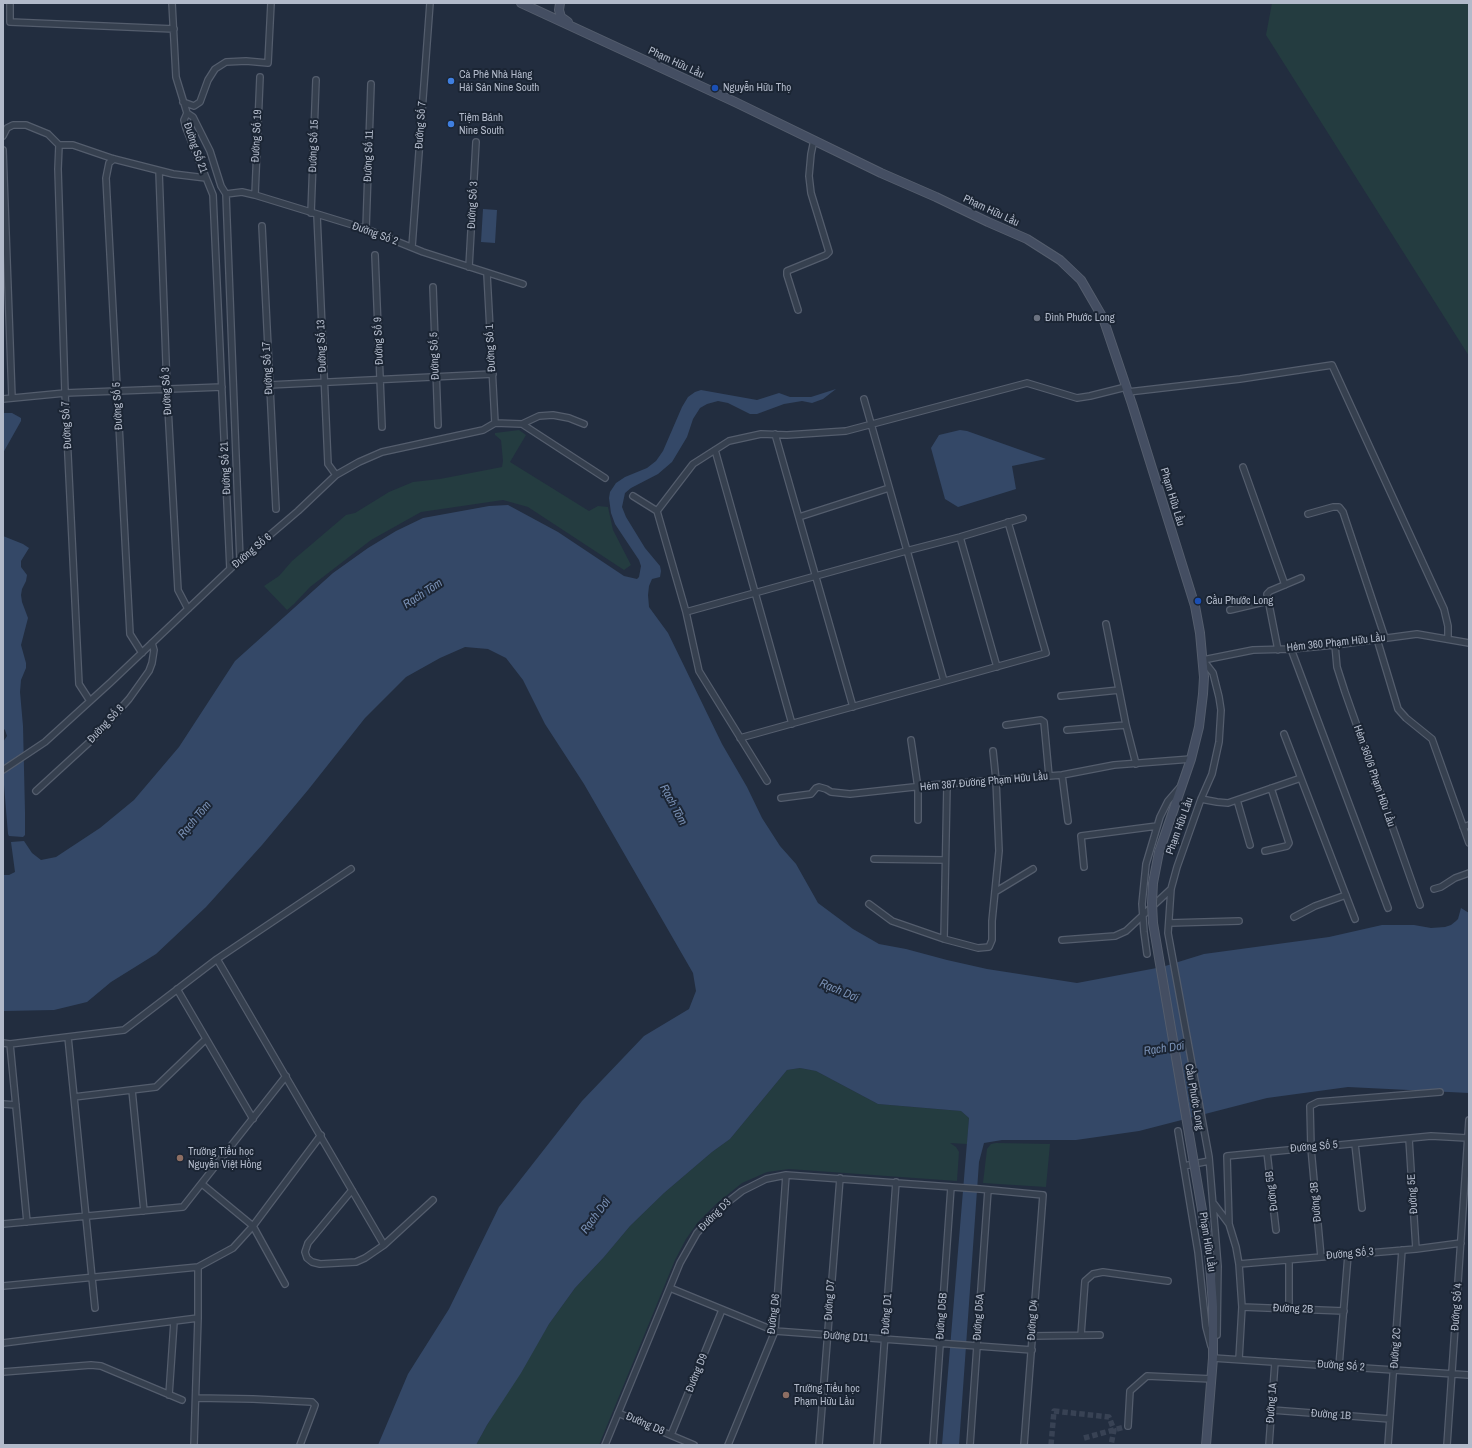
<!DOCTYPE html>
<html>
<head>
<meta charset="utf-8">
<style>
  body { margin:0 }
  #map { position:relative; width:1472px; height:1448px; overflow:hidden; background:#222d3f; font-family:"Archivo Narrow",sans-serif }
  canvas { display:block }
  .frame { position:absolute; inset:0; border:4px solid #b2baca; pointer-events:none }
</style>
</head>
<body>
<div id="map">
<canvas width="1472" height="1448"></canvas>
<div class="frame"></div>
</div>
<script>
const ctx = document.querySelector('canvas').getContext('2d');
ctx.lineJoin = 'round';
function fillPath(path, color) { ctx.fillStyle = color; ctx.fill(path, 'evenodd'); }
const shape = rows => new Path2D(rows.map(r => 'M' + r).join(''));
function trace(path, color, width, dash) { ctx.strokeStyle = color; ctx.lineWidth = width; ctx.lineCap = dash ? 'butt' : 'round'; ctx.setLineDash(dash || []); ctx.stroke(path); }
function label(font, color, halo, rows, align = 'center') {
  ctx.font = font + ' "Archivo Narrow",sans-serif'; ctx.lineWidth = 4; ctx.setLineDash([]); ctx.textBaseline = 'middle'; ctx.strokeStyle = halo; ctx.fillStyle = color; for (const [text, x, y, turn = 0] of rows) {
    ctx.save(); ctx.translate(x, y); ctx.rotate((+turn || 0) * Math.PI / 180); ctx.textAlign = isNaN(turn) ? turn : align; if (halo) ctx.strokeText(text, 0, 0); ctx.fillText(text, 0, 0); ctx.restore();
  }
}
fillPath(shape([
  [1272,3,1469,3,1469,356,1266,35],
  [519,430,526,435,510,462,589,511,598,506,608,507,613,530,631,565,624,570,528,507,503,500,421,512,371,540,310,587,294,604,287,610,264,586,279,576,292,561,346,515,355,513,389,492,413,482,440,479,502,467,503,461,501,440,495,435,495,433],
  [800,1068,816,1071,878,1104,961,1111,969,1118,967,1144,950,1143,956,1147,959,1152,957,1181,789,1169,767,1172,742,1183,716,1204,698,1222,686,1239,675,1260,599,1445,476,1445,487,1425,549,1324,575,1288,604,1257,630,1226,664,1193,712,1152,730,1139,787,1070],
  [996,1143,1050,1144,1046,1187,983,1183,987,1149,991,1144]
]), '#243c40');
fillPath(shape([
  [483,209,497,210,495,243,481,242],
  [836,389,823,399,812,403,802,401,784,404,757,414,750,414,728,403,718,401,707,404,700,408,693,419,687,437,672,462,658,474,631,488,625,493,622,507,626,517,645,548,660,566,661,571,660,577,652,579,649,586,648,595,649,607,668,633,722,744,747,787,762,818,780,846,796,864,818,903,853,929,879,944,906,949,947,960,987,969,1077,983,1162,967,1204,954,1329,937,1382,925,1414,925,1431,928,1445,927,1451,925,1456,921,1458,919,1461,908,1469,913,1469,1093,1348,1087,1267,1098,1139,1131,1076,1140,1002,1140,984,1143,979,1162,959,1445,942,1445,969,1118,961,1111,878,1104,816,1071,800,1068,787,1070,730,1139,712,1152,664,1193,630,1226,604,1257,575,1288,549,1324,521,1373,487,1425,476,1445,378,1445,408,1374,449,1309,499,1207,582,1101,644,1036,689,1009,696,991,693,973,584,784,545,724,523,680,506,658,488,649,465,647,440,658,406,677,365,718,308,790,262,845,206,907,156,954,111,982,87,1002,54,1010,3,1011,3,875,9,875,15,872,11,842,24,841,32,853,41,860,56,857,100,828,134,800,179,747,235,661,333,573,368,548,396,531,423,518,489,506,508,505,558,532,624,576,637,579,639,577,641,566,639,560,615,524,611,513,609,498,610,492,616,483,625,477,647,468,656,461,663,451,682,407,688,397,695,392,701,390,757,400,779,393,790,397,811,397],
  [3,413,12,413,21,418,21,421,3,453],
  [960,430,967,431,1046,459,1012,466,1016,489,958,507,945,499,931,448,939,435],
  [3,536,23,544,29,548,21,561,21,567,27,575,26,581,22,589,21,595,22,602,28,618,21,645,26,663,26,668,21,680,20,692,23,726,25,812,25,835,23,837,9,836,8,834,3,773,3,742,7,736,5,730,3,728]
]), '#344867');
trace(shape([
  [1084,1438,1128,1426],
  [1051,1445,1054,1411,1109,1417,1114,1430,1111,1445]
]), '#384254', 5.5, [5.5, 3]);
const street = shape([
  [10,3,10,22,174,29],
  [172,3,176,77,187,113],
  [183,102,194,106,200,102,208,80,215,69,226,62,246,61,268,63,271,3],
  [187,113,184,120,186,128,213,195,230,569],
  [187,113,193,117,210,151,221,186,226,194,240,561],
  [3,136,7,128,13,125,26,125,48,134,59,145,73,145,114,159,173,174,206,178],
  [59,145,58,169,65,393,79,684,90,701],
  [3,150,12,398],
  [114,159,109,163,106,178,130,634,142,653],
  [159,171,167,389,178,590,188,609],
  [226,194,242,192,255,195,366,229,423,252,523,284],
  [255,195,260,77],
  [311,213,316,80],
  [317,215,328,464,336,475],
  [262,226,276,509],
  [366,229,371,84],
  [412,247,430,3],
  [375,255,382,427],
  [469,267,476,142],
  [487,274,495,423],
  [433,287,438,425],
  [798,310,787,275,787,271,826,255,829,252,811,193,809,176,811,154,814,140],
  [269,385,493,374],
  [1128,392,1240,379,1332,365,1444,609,1448,626,1448,639],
  [3,399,65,393,222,387],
  [864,399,944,681],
  [495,423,522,424,605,478],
  [522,424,539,416,553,415,569,418,584,424],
  [775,434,853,707],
  [715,450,792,724],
  [1243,467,1285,585],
  [633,496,657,511,686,612,699,671,767,781],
  [657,511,693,464,729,441,761,434,787,435,846,431,1027,383,1077,398,1090,396,1126,387],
  [1308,514,1333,507,1339,507,1343,512,1385,638],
  [799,517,889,488],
  [960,537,997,667],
  [1230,610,1268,601],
  [686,612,906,551,960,537,1023,518],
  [1106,624,1126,725,1136,764],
  [1377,639,1398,709,1406,718,1432,739,1469,843],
  [1335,645,1337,667,1345,692,1420,905],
  [1291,649,1388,908],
  [1278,650,1267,594,1270,591,1301,578],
  [1203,660,1213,673,1219,697,1221,710,1219,742,1212,774,1201,799,1177,867,1171,889,1168,933,1209,1157,1218,1266,1217,1335],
  [1203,660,1253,650,1291,649,1335,645,1417,634,1469,643],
  [1061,696,1119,690],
  [1006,725,1041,720,1044,722,1049,776],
  [1067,730,1126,725],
  [1284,734,1355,919],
  [740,738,1046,653,1008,522],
  [911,740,918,788,918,820],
  [3,770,45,742,111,682,230,569,298,511,336,475,359,462,382,452,483,430,495,423],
  [1062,775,1068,821],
  [36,791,95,737,129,699,149,671,152,663,154,650,152,643],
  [781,798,811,794,816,788,819,787,826,789,831,792,850,794,932,785,1062,775,1114,765,1191,759],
  [1201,799,1217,802,1228,803,1301,778],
  [1237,800,1250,845],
  [1463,827,1469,825],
  [1265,851,1287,846,1289,843,1271,788],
  [874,859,945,860],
  [1084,867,1081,836,1157,826],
  [1434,889,1441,887,1455,878,1469,873],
  [995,892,1033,869],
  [869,904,892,921,944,939,978,948,989,947,992,940,992,921,999,851,996,780,993,751],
  [1294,917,1315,906,1346,895],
  [1169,923,1239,921],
  [944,939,947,785],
  [1062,940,1115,936,1126,931,1171,889],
  [1147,954,1144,932,1142,904,1146,864,1160,817,1168,801,1181,786],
  [217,959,384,1245,433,1200],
  [177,989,253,1119],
  [68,1037,95,1308],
  [3,1043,10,1044,124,1030,217,959,351,869],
  [10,1044,27,1222],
  [132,1090,144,1211],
  [74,1097,156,1087,206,1039],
  [3,1104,16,1105],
  [1178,1131,1198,1252,1206,1327,1211,1346],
  [1409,1139,1416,1249],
  [1355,1144,1362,1208],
  [1267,1152,1276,1230],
  [1184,1166,1209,1161],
  [202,1184,253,1226,285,1284],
  [352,1190,308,1243,305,1252,307,1258,312,1262,320,1264,356,1262,365,1258,384,1245],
  [1214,1204,1229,1224,1236,1247,1239,1264,1242,1307,1239,1359],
  [3,1224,183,1207,286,1076],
  [1229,1224,1227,1156,1431,1136,1467,1138],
  [1321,1257,1311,1148,1310,1106,1318,1102,1440,1092],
  [1239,1264,1416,1249,1461,1243],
  [3,1286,198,1267,233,1248,253,1226,321,1135],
  [670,1288,775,1331,1032,1350],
  [1242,1307,1344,1311],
  [1289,1309,1289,1260],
  [1081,1335,1085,1281,1093,1274,1103,1272,1168,1281],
  [1032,1336,1100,1335],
  [3,1343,198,1318],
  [1213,1358,1469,1375],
  [1339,1366,1348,1255],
  [3,1372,91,1365,101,1366,182,1400],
  [169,1395,174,1322],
  [196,1398,253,1399,312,1402,315,1405,314,1408,300,1445],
  [1272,1410,1390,1419],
  [618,1413,694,1445],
  [1128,1426,1130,1391,1147,1376,1212,1379],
  [671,1435,722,1310],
  [194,1445,198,1318,198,1267],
  [605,1445,680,1263,697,1233,719,1209,742,1191,766,1179,786,1175,980,1189,1043,1195,1024,1445],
  [728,1445,775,1331,786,1175],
  [819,1445,840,1178],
  [877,1445,896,1182],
  [933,1445,951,1187],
  [970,1445,988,1190],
  [1269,1445,1275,1362],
  [1388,1445,1402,1250],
  [1447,1445,1469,1120]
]);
const secondary = shape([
  [521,3,735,102,881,173,936,197,988,222,1027,239,1060,260,1081,280,1103,318,1132,404,1195,606,1200,633,1204,677,1203,694,1199,727,1191,759,1159,852],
  [560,3,559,10,561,17,568,22],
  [1206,1445,1213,1358,1213,1306,1209,1251]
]);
trace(street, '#545d6d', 8);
trace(secondary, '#545d6d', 10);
trace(street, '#36404f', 5.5);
trace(secondary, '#444e62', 8);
const secondaryBridge = shape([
  [1159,852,1153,883,1152,903,1153,923,1209,1251]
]);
trace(secondaryBridge, '#545d6d', 10, []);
trace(secondaryBridge, '#444e62', 8);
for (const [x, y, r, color] of [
  [451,81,4,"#3f7fe0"],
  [715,88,4,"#1a4fb4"],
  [451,124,4,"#3f7fe0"],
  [1037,318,4,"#6b7280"],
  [1198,601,4,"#1a4fb4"],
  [180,1158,4,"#8d6e63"],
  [786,1395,4,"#8d6e63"]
]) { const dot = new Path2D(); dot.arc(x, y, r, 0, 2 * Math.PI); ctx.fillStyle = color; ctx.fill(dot); trace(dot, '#1b2534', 1.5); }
label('11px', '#b2baca', '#1b2534', [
  ["Phạm Hữu Lầu",676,63,25],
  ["Đường Số 7",421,125,-86],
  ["Đường Số 19",257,136,-87],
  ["Đường Số 15",314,146,-88],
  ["Đường Số 21",195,148,71],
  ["Đường Số 11",369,156,-88],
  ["Đường Số 3",473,205,-87],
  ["Phạm Hữu Lầu",991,211,25],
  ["Đường Số 2",375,234,20],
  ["Đường Số 9",379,341,-92],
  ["Đường Số 13",322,346,-92],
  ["Đường Số 1",491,348,-93],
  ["Đường Số 5",435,356,-92],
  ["Đường Số 17",268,368,-93],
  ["Đường Số 3",167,391,-93],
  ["Đường Số 5",118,406,-93],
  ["Đường Số 7",67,425,-93],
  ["Đường Số 21",226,468,-93],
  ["Phạm Hữu Lầu",1172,497,73],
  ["Đường Số 6",252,551,-40],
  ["Hẻm 360 Phạm Hữu Lầu",1336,643,-6],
  ["Đường Số 8",106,724,-47],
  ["Hẻm 360/6 Phạm Hữu Lầu",1374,776,71],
  ["Hẻm 387 Đường Phạm Hữu Lầu",984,782,-5],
  ["Phạm Hữu Lầu",1180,826,-70],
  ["Cầu Phước Long",1194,1097,80],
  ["Đường Số 5",1314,1147,-5],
  ["Đường 5B",1272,1191,-97],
  ["Đường 5E",1413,1194,-94],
  ["Đường 3B",1316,1202,-95],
  ["Đường D3",715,1215,-45],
  ["Phạm Hữu Lầu",1207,1242,81],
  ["Đường Số 3",1350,1254,-5],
  ["Đường D7",830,1300,-86],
  ["Đường Số 4",1457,1307,-86],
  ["Đường 2B",1293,1309,2],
  ["Đường D6",774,1314,-83],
  ["Đường D1",887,1314,-86],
  ["Đường D5B",942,1316,-86],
  ["Đường D5A",979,1317,-86],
  ["Đường D4",1033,1320,-86],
  ["Đường D11",846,1337,4],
  ["Đường 2C",1396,1348,-86],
  ["Đường Số 2",1341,1366,4],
  ["Đường D9",697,1373,-68],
  ["Đường 1A",1272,1403,-86],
  ["Đường 1B",1331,1415,4],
  ["Đường D8",645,1424,23]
]);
label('11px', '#b2baca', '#1b2534', [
  ["Cà Phê Nhà Hàng",459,75],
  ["Hải Sản Nine South",459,88],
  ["Nguyễn Hữu Thọ",723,88],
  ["Tiệm Bánh",459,118],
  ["Nine South",459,131],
  ["Đình Phước Long",1045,318],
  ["Cầu Phước Long",1206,601],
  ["Trường Tiểu học",188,1152],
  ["Nguyễn Việt Hồng",188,1165],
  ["Trường Tiểu học",794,1389],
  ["Phạm Hữu Lầu",794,1402]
], 'left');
label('italic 12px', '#788fb3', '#1b2534', [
  ["Rạch Tôm",423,594,-33],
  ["Rạch Tôm",673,805,62],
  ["Rạch Tôm",195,820,-50],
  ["Rạch Dơi",839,991,23],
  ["Rạch Dơi",1164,1049,-8],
  ["Rạch Dơi",596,1216,-53]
]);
</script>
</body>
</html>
